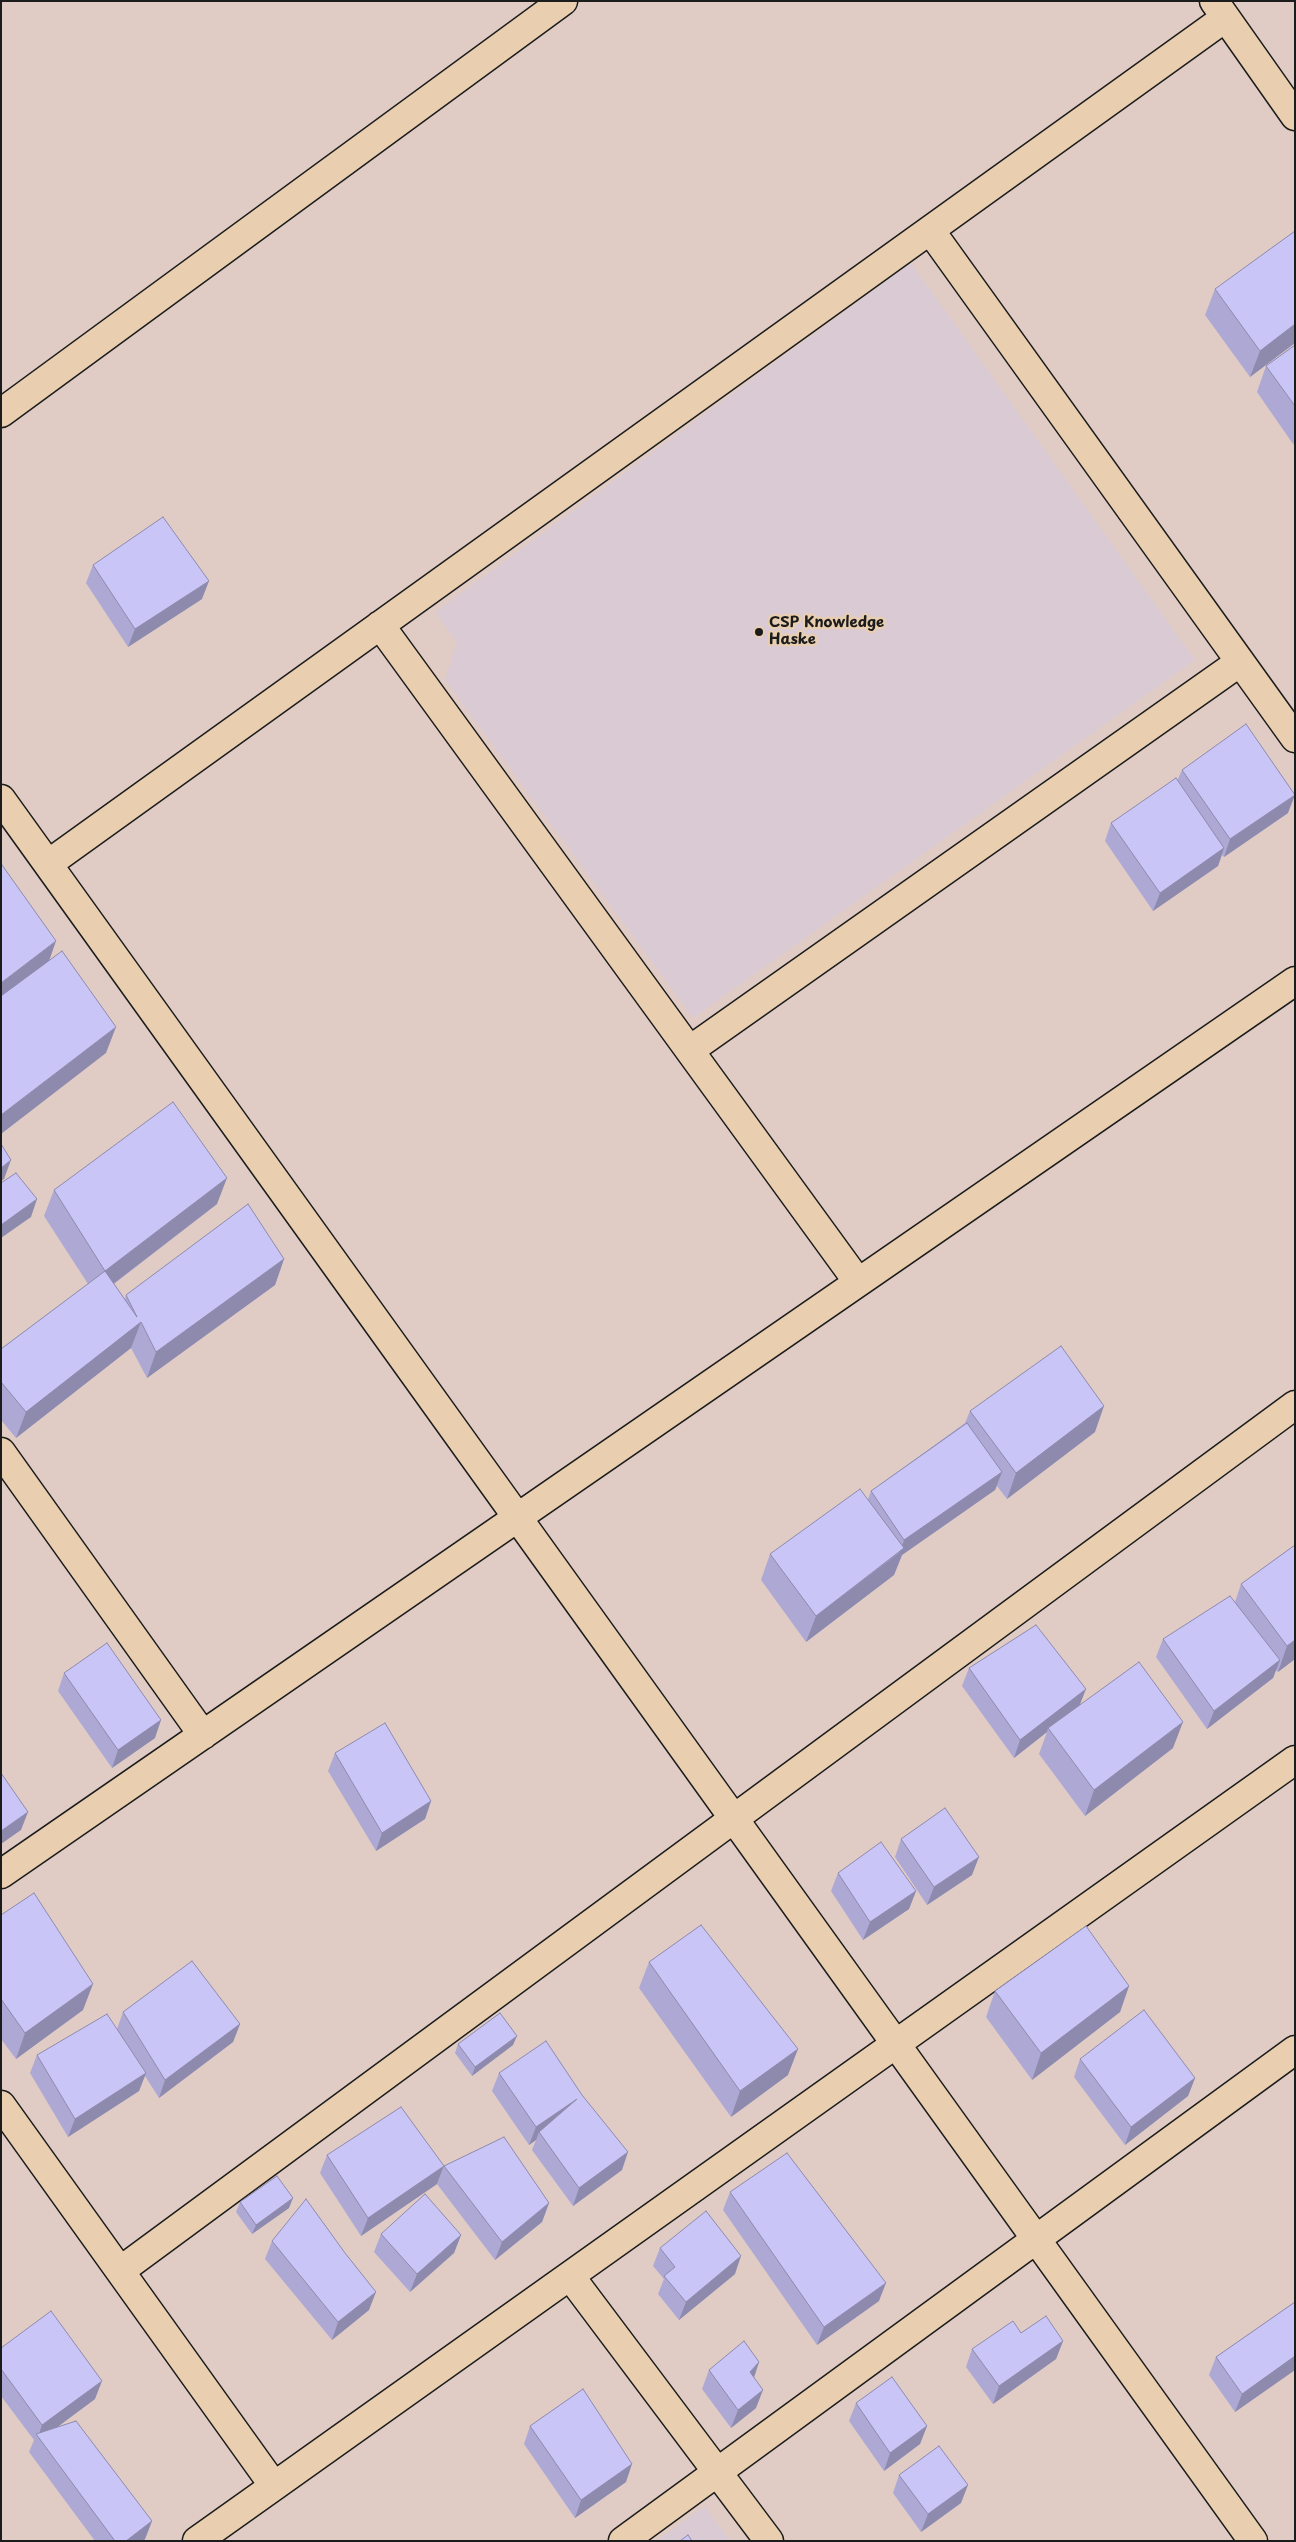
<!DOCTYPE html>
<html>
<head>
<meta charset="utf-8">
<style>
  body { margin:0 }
  #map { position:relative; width:1296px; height:2542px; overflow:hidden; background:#e0ccc5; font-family:"Playpen Sans",sans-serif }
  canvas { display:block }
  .frame { position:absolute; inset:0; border:2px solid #1c1c1c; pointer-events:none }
</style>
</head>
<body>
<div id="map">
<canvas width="1296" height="2542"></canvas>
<div class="frame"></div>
</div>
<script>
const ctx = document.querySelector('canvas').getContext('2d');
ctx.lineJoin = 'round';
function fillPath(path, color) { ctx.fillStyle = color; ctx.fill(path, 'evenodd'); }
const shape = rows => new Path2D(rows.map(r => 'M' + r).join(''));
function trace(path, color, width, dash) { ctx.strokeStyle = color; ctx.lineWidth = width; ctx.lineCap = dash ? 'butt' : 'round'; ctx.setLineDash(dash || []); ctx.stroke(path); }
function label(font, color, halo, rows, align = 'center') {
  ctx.font = font + ' "Playpen Sans",sans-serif'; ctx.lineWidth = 4.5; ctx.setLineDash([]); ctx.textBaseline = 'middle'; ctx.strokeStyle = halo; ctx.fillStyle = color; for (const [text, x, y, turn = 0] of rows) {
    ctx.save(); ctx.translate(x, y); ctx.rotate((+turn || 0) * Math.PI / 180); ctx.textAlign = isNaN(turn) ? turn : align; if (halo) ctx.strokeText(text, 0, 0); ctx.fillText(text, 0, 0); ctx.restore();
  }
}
fillPath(shape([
  [911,263,1195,660,693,1018,445,680,457,642,435,612],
  [705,2506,730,2541,656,2541]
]), '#d9cad4');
const minor = shape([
  [1214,1,1295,116],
  [930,230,1295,738],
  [1,413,563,1],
  [380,625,858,1282],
  [1,799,1253,2541],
  [48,864,1225,18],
  [690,1050,1240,662],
  [1,1452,203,1735],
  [1,1874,1295,981],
  [1,2105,274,2486],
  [120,2271,1295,1405],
  [570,2276,769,2541],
  [197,2541,1295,1760],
  [623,2541,1295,2050]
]);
trace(minor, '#1c1c1c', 31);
trace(minor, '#e9cfb0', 28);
fillPath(shape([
  [1215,289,1295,343,1250,377,1205,315],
  [1295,345,1295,443,1293,444,1257,392,1266,366],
  [93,565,202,599,128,647,86,583],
  [1182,770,1288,813,1224,857,1222,855,1218,866,1153,911,1105,841,1111,823,1177,781],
  [54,1190,217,1204,114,1284,125,1299,126,1295,284,1259,275,1285,147,1378,131,1348,16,1438,1,1420,1,1349,88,1284,44,1216],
  [970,1411,1095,1432,1007,1499,997,1486,995,1490,902,1555,894,1575,806,1642,761,1580,770,1554,868,1499,871,1491,965,1423],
  [1295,1545,1295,1659,1278,1672,1276,1670,1273,1678,1207,1729,1156,1657,1163,1639,1235,1602,1241,1584],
  [969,1668,1080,1705,1173,1748,1085,1816,1039,1754,1047,1732,1014,1758,962,1686],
  [64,1673,155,1738,112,1768,58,1691],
  [335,1753,431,1801,425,1819,376,1851,328,1771],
  [901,1839,972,1875,927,1905,895,1857],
  [838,1873,916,1891,909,1909,863,1940,831,1891],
  [1,1915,83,2010,16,2059,1,2039],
  [649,1962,788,2075,731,2117,639,1988],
  [1129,1986,1120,2012,1032,2080,986,2017,995,1991],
  [123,2012,240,2024,233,2042,159,2098,145,2076,139,2091,68,2137,30,2073,37,2055,117,2029],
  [458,2044,513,2045,472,2076,455,2053],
  [1080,2059,1195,2078,1188,2096,1125,2145,1074,2077],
  [499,2073,622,2170,573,2206,532,2150,536,2140,529,2145,492,2091],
  [327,2155,437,2184,361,2236,320,2173],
  [444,2166,549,2203,542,2222,495,2260,437,2184],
  [730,2192,879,2301,817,2345,723,2210],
  [240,2202,289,2208,252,2234,236,2212],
  [381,2234,461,2235,454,2253,410,2292,374,2252],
  [272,2241,369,2310,332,2340,265,2259],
  [660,2248,735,2274,679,2320,658,2294,664,2279,653,2266],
  [1295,2302,1295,2370,1235,2412,1209,2375,1216,2357],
  [1063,2341,1056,2359,993,2404,966,2367,972,2349],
  [1,2348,95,2399,57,2427,152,2521,145,2539,143,2541,95,2541,29,2452,34,2440,1,2396],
  [759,2362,754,2378,756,2408,731,2428,702,2389,709,2370],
  [856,2403,927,2426,920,2444,884,2471,849,2421],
  [530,2426,626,2482,575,2518,524,2444],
  [899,2475,961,2503,921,2532,893,2493]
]), '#aea9d4');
fillPath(shape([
  [1295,324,1295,343,1250,377,1260,351],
  [209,581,202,599,128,647,135,629],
  [1295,795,1288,813,1224,857,1230,839],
  [1224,848,1218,866,1153,911,1160,893],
  [56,941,47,967,1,1002,1,983],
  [116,1027,106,1053,1,1134,1,1115],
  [11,1160,4,1179,1,1181,1,1168],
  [227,1178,217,1204,96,1297,105,1271],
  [37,1199,31,1217,1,1238,1,1225],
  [284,1259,275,1285,147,1378,156,1352],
  [141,1322,131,1348,16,1438,26,1412],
  [1104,1406,1095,1432,1007,1499,1016,1473],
  [1002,1472,995,1490,902,1555,894,1575,806,1642,816,1616,900,1552,904,1540],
  [1295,1640,1295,1659,1278,1672,1287,1646],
  [1280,1660,1273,1678,1207,1729,1214,1711],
  [1086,1689,1079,1707,1048,1728,1047,1732,1014,1758,1020,1740],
  [161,1720,155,1738,112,1768,118,1750],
  [1183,1722,1173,1748,1085,1816,1094,1790],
  [431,1801,425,1819,376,1851,382,1833],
  [28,1812,21,1830,1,1844,1,1831],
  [979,1857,972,1875,927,1905,934,1887],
  [916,1891,909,1909,863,1940,870,1922],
  [93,1984,83,2010,16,2059,25,2033],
  [1129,1986,1120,2012,1032,2080,1041,2053],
  [240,2024,233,2042,159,2098,165,2080],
  [517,2036,513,2045,472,2076,475,2067],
  [798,2049,788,2075,731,2117,740,2091],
  [146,2073,139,2091,68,2137,75,2119],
  [1195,2078,1188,2096,1125,2145,1131,2127],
  [577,2099,539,2132,536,2140,529,2145,536,2127],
  [628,2152,622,2170,573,2206,579,2188],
  [444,2166,437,2184,361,2236,368,2218],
  [293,2198,289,2208,252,2234,256,2225],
  [549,2203,542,2222,495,2260,502,2242],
  [461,2235,454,2253,410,2292,417,2274],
  [741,2256,735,2274,679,2320,686,2302],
  [886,2283,879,2301,817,2345,824,2327],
  [376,2292,369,2310,332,2340,338,2322],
  [1063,2341,1056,2359,993,2404,999,2386],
  [1295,2356,1295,2370,1235,2412,1242,2394],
  [759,2362,753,2380,750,2372],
  [102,2381,95,2399,40,2440,38,2437,42,2425],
  [763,2390,756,2408,731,2428,738,2410],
  [927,2426,920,2444,884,2471,890,2453],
  [632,2464,626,2482,575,2518,581,2500],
  [968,2485,961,2503,921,2532,928,2514],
  [152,2521,145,2539,143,2541,126,2541]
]), '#8d8aad');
const building = shape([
  [1295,231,1295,324,1260,351,1215,289,1295,231],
  [1295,345,1295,406,1266,366,1295,345],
  [163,517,209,581,135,629,93,565,163,517],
  [1246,724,1295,795,1230,839,1182,770,1246,724],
  [1176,778,1224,848,1160,893,1111,823,1176,778],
  [2,865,56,941,1,983,1,866,2,865],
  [62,951,116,1027,1,1115,1,996,62,951],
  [173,1102,227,1178,105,1271,54,1190,173,1102],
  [1,1144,11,1160,1,1168,1,1144],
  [16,1173,37,1199,1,1225,1,1183,16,1173],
  [248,1204,284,1259,156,1352,141,1322,26,1412,1,1382,1,1349,105,1271,137,1317,126,1295,248,1204],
  [1061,1346,1104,1406,1016,1473,970,1411,1061,1346],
  [967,1423,1002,1472,904,1540,871,1491,967,1423],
  [860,1489,904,1548,816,1616,770,1554,860,1489],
  [1295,1545,1295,1640,1287,1646,1241,1584,1295,1545],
  [1230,1596,1280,1660,1214,1711,1163,1639,1230,1596],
  [1036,1625,1086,1689,1020,1740,969,1668,1036,1625],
  [107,1643,161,1720,118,1750,64,1673,107,1643],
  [1139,1662,1183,1722,1094,1790,1048,1728,1139,1662],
  [385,1723,431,1801,382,1833,335,1753,385,1723],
  [1,1773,28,1812,1,1831,1,1773],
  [945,1808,979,1857,934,1887,901,1839,945,1808],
  [881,1842,916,1891,870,1922,838,1873,881,1842],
  [34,1893,93,1984,25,2033,1,1999,1,1915,34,1893],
  [701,1925,798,2049,740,2091,649,1962,701,1925],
  [1086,1926,1129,1986,1041,2053,995,1991,1086,1926],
  [192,1961,240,2024,165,2080,123,2012,192,1961],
  [1144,2010,1195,2078,1131,2127,1080,2059,1144,2010],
  [500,2013,517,2036,475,2067,458,2044,500,2013],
  [107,2014,146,2073,75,2119,37,2055,107,2014],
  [546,2041,582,2095,628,2152,579,2188,539,2132,577,2099,536,2127,499,2073,546,2041],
  [401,2107,444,2166,368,2218,327,2155,401,2107],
  [504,2137,549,2203,502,2242,444,2166,504,2137],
  [787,2153,886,2283,824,2327,730,2192,787,2153],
  [277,2176,293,2198,256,2225,240,2202,277,2176],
  [425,2194,461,2235,417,2274,381,2234,425,2194],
  [306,2199,345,2253,376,2292,338,2322,272,2241,306,2199],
  [706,2211,741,2256,686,2302,664,2276,675,2267,660,2248,706,2211],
  [1295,2302,1295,2356,1242,2394,1216,2357,1295,2302],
  [51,2311,102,2381,42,2425,1,2369,1,2348,51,2311],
  [1046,2316,1063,2341,999,2386,972,2349,1013,2321,1021,2333,1046,2316],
  [744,2341,759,2362,750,2372,763,2390,738,2410,709,2370,744,2341],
  [892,2377,927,2426,890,2453,856,2403,892,2377],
  [583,2389,632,2464,581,2500,530,2426,583,2389],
  [76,2421,152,2521,126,2541,115,2541,36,2434,76,2421],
  [939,2446,968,2485,928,2514,899,2475,939,2446],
  [688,2535,692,2541,680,2541,688,2535]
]);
fillPath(building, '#cac5f7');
trace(building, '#8d8aad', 1);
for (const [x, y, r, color] of [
  [759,632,5,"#1c1c1c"]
]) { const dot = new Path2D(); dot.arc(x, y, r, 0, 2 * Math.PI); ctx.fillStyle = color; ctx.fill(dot); trace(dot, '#e9cfb0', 2); }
label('bold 15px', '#1c1c1c', '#e9cfb0', [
  ["CSP Knowledge",769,623],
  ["Haske",769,640]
], 'left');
</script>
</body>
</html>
